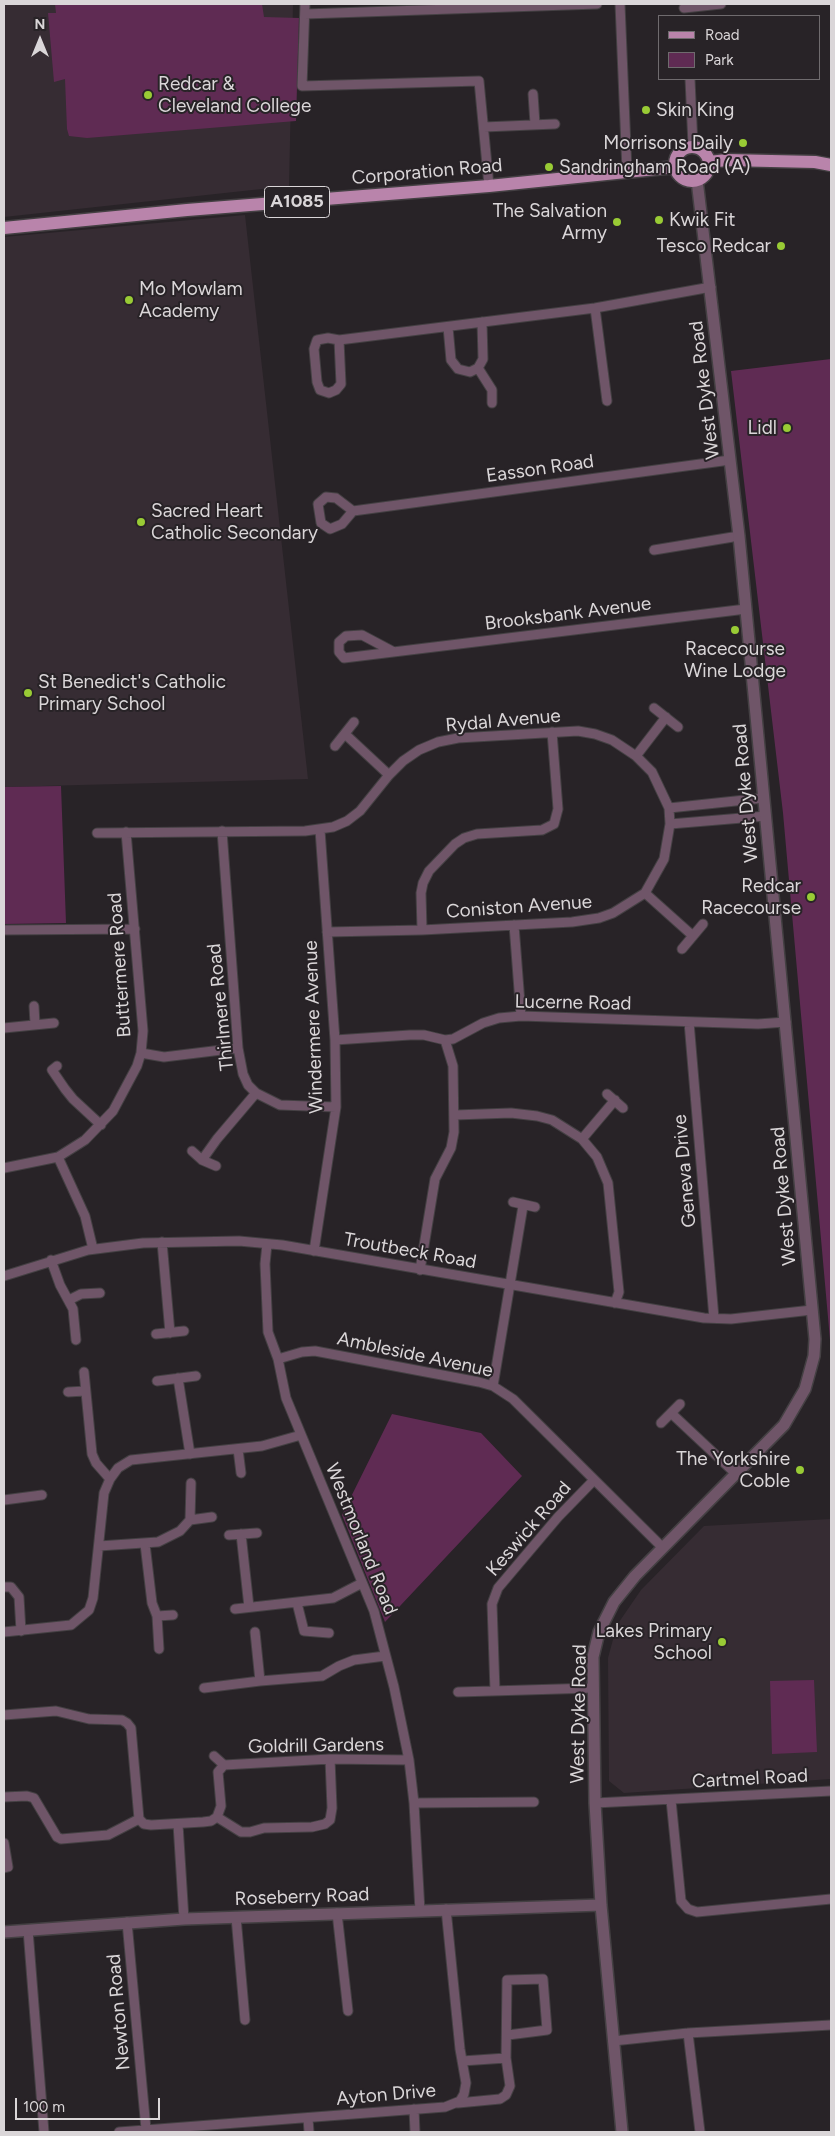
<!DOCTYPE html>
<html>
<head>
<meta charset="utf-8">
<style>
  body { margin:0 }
  #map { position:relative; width:835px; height:2136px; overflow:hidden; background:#282327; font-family:Figtree,sans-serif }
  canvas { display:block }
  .frame { position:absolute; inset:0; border:5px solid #dad6d8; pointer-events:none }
  .legend { position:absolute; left:658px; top:15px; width:162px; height:65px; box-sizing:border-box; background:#282327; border:1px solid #6f6b6e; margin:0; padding:6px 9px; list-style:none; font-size:15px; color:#dad6d8 }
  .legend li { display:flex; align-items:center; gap:10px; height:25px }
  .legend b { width:25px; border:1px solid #6f6b6e }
  .north { position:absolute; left:15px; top:15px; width:50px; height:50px; -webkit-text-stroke:4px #282327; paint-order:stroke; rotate:0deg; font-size:14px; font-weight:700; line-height:20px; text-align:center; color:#dad6d8 }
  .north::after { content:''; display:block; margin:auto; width:18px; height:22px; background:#dad6d8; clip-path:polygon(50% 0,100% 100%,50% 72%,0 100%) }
  .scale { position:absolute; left:15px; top:2098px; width:145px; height:22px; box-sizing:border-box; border:2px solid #dad6d8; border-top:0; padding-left:6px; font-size:15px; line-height:18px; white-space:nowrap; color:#dad6d8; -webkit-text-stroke:4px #282327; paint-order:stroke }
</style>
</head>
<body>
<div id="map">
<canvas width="835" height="2136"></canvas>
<div class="frame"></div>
<ul class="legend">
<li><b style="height:6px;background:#b984ab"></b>Road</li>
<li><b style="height:14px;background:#5f2b53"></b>Park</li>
</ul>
<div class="north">N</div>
<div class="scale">100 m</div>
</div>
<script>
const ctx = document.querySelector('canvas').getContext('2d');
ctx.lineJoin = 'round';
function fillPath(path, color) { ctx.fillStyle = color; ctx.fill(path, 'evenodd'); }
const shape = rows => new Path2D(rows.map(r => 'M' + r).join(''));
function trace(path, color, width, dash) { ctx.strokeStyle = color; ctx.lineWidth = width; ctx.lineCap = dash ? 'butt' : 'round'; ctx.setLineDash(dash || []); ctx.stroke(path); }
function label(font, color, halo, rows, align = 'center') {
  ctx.font = font + ' Figtree,sans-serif'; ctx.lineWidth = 4; ctx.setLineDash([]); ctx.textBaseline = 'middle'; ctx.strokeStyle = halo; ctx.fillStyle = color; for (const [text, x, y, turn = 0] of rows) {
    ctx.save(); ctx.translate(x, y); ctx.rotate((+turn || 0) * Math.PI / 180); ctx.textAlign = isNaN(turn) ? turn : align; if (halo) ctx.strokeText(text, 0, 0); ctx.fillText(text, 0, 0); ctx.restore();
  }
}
fillPath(shape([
  [4,4,293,4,289,186,4,217],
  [245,215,308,779,4,787,4,237],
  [831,1519,831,1779,624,1793,609,1781,608,1658,617,1625,641,1590,704,1526]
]), '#362c33');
fillPath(shape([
  [55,4,262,4,264,17,299,18,296,121,87,138,69,136,67,129,65,79,54,82,48,13,56,13],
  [831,359,831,1351,783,813,731,371],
  [61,786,66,923,4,924,4,787],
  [392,1414,481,1433,522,1476,385,1622,342,1515],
  [814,1680,817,1752,772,1754,770,1681]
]), '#5f2b53');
const minor = shape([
  [305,4,302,86,479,81,489,186],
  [620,4,627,171],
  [684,8,721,4],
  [305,14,597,4],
  [690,79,693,146],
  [533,94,535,124],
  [484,127,555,124],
  [595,308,607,401],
  [448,327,451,360,458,369,470,372,478,368,483,359,482,322],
  [339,340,341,384,336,390,329,393,320,390,317,382,314,349,317,340,328,338,339,340,595,308,711,287],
  [478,368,492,390,492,403],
  [353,511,336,498,326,497,318,504,321,523,330,529,342,524,353,511,730,460],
  [654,550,739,536],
  [394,652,362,635,346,636,339,642,339,652,344,658,746,609],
  [654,708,678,727],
  [345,734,389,775],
  [335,746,354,722],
  [636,756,666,717],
  [669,808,764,798],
  [670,824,766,816],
  [222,831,238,1048,243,1074,248,1085,256,1093,280,1105,336,1107],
  [97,833,305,831,333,827,347,821,360,811,389,775,403,761,419,750,438,742,458,738,578,731,595,734,612,740,636,756,652,772,669,808,670,824,664,859,645,893,613,913,599,918,572,922,422,930,327,932],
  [645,893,693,936],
  [514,925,521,1016],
  [4,930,135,929],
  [422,930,421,893,423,883,429,871,455,844,464,838,477,834,542,830,554,824,558,809,552,732],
  [682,949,703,924],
  [34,1006,35,1024],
  [689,1022,714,1318],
  [4,1028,54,1023],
  [335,1040,410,1035,424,1035,445,1040,453,1039,483,1023,499,1018,521,1016,758,1024,786,1022],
  [141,1053,164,1057,238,1048],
  [57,1066,52,1070,65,1089,73,1099,101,1125],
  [607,1094,623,1108],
  [455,1115,511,1113,537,1116,552,1120,582,1139,597,1157,608,1183,619,1292,615,1303],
  [582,1139,615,1100],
  [192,1151,202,1160,216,1166],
  [58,1157,85,1216,93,1249],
  [202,1160,217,1139,256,1093],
  [4,1168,58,1157,85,1140,113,1111,137,1066,141,1053,143,1031,126,832],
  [513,1202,535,1207],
  [162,1242,170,1333],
  [267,1244,265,1264,268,1332,278,1359,286,1398,374,1611,394,1687,409,1760,414,1803,420,1911],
  [314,1251,336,1107,335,1040,320,830],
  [51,1260,60,1285,73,1309,76,1340],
  [420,1270,435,1179,451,1148,454,1132,453,1066,445,1040],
  [4,1276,88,1250,143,1243,239,1241,282,1245,704,1318,731,1319,812,1310],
  [69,1300,81,1294,100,1293],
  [156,1334,184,1331],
  [278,1359,302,1352,315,1351,479,1382,493,1386,513,1399,662,1547],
  [84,1372,92,1454,96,1463,110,1479],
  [178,1378,190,1454],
  [157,1381,196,1376],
  [493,1386,523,1206],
  [68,1392,85,1391],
  [671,1413,735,1473],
  [661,1423,680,1404],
  [238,1449,241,1473],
  [4,1500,42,1495],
  [190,1520,212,1517],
  [241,1534,249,1607],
  [229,1535,257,1533],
  [145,1544,152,1603,157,1616,159,1649],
  [99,1546,158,1542,180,1531,190,1520,191,1483],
  [4,1587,11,1587,19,1597,21,1631],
  [297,1603,304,1631,329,1633],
  [235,1609,333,1598,362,1583],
  [157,1616,173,1615],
  [4,1632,71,1625,89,1610,93,1598,104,1493,110,1479,118,1468,131,1460,262,1446,301,1435],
  [255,1632,260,1681],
  [204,1688,260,1681,322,1676,339,1666,354,1660,385,1656],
  [495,1691,492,1604,498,1588,558,1517,594,1480],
  [458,1692,593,1688],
  [4,1715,56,1711,89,1719,122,1720,127,1723,131,1728,139,1819,144,1824,151,1825,203,1822,211,1821,217,1817,221,1806,218,1772,224,1765,330,1759,409,1760],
  [214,1756,224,1765],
  [4,1797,27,1796,34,1798,57,1837,61,1839,108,1835,139,1819],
  [671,1800,681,1901,688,1909,697,1912,831,1899],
  [414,1803,534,1802],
  [595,1803,831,1791],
  [217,1817,241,1832,250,1832,264,1828,312,1827,325,1824,330,1820,332,1808,330,1759],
  [178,1824,184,1919],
  [4,1843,8,1867,4,1868],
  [337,1913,348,2011],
  [236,1917,245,2020],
  [127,1922,146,2129],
  [28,1930,44,2132],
  [688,2033,700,2132],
  [613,2041,688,2033,831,2025],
  [462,2061,506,2058],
  [458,2103,500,2099,506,2095,510,2086,506,2058,507,1980,543,1979,547,2030,508,2035],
  [414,2109,415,2132],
  [308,2118,309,2132],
  [119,2132,445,2107,460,2101,464,2094,466,2083,460,2049,446,1909]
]);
const tertiary = shape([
  [4,1932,184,1919,601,1905],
  [622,2132,601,1905,595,1803,593,1657,599,1632,614,1602,635,1576,784,1425,805,1389,814,1356,815,1339,739,536,697,180]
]);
const primary = shape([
  '675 164a17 17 0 1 1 34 0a17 17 0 1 1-34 0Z',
  [709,162,727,160,815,162,831,165],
  [4,228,187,210,489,186,675,167]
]);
trace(minor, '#444043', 11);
trace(tertiary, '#444043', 14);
trace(primary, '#444043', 15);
trace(minor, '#6f5568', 9);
trace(tertiary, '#6f5568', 11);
trace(primary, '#b984ab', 12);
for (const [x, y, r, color] of [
  [148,95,5,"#99cb35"],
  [646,110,5,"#99cb35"],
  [743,143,5,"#99cb35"],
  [549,167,5,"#99cb35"],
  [659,220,5,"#99cb35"],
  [617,222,5,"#99cb35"],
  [781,246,5,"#99cb35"],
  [129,300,5,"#99cb35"],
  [787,428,5,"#99cb35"],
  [141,522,5,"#99cb35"],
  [735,630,5,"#99cb35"],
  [28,693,5,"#99cb35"],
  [811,897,5,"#99cb35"],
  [800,1470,5,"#99cb35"],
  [722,1642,5,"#99cb35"]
]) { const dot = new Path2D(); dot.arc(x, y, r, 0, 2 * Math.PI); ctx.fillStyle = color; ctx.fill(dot); trace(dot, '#282327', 2); }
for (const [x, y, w] of [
  [297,202,65]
]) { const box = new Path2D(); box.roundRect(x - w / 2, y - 15.5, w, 31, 4); ctx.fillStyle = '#282327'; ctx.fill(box); trace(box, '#dad6d8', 1); }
label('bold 18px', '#dad6d8', null, [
  ["A1085",297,202]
]);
label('19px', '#dad6d8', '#282327', [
  ["Redcar &",158,84],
  ["Cleveland College",158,106],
  ["Skin King",656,110],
  ["Morrisons Daily",733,143,"right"],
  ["Sandringham Road (A)",559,167],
  ["The Salvation",607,211,"right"],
  ["Army",607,233,"right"],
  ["Kwik Fit",669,220],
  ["Tesco Redcar",771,246,"right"],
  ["Mo Mowlam",139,289],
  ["Academy",139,311],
  ["Lidl",777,428,"right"],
  ["Sacred Heart",151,511],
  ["Catholic Secondary",151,533],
  ["Racecourse",735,649,"center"],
  ["Wine Lodge",735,671,"center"],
  ["St Benedict's Catholic",38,682],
  ["Primary School",38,704],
  ["Redcar",801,886,"right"],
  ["Racecourse",801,908,"right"],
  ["The Yorkshire",790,1459,"right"],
  ["Coble",790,1481,"right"],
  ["Lakes Primary",712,1631,"right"],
  ["School",712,1653,"right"]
], 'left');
label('19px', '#dad6d8', '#282327', [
  ["Corporation Road",427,172,-5],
  ["West Dyke Road",705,390,-97],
  ["Easson Road",540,469,-8],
  ["Brooksbank Avenue",568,614,-7],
  ["Rydal Avenue",503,721,-5],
  ["West Dyke Road",746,793,-95],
  ["Coniston Avenue",519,907,-4],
  ["Buttermere Road",120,965,-94],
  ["Lucerne Road",573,1003,1],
  ["Thirlmere Road",221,1007,-96],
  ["Windermere Avenue",314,1027,-92],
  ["Geneva Drive",685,1171,-95],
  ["West Dyke Road",784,1196,-95],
  ["Troutbeck Road",410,1251,10],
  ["Ambleside Avenue",415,1355,12],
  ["Keswick Road",529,1529,-49],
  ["Westmorland Road",361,1539,68],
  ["West Dyke Road",579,1714,-89],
  ["Goldrill Gardens",316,1746,-1],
  ["Cartmel Road",750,1779,-3],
  ["Roseberry Road",302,1897,-2],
  ["Newton Road",119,2012,-95],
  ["Ayton Drive",386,2095,-5]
]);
</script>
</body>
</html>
